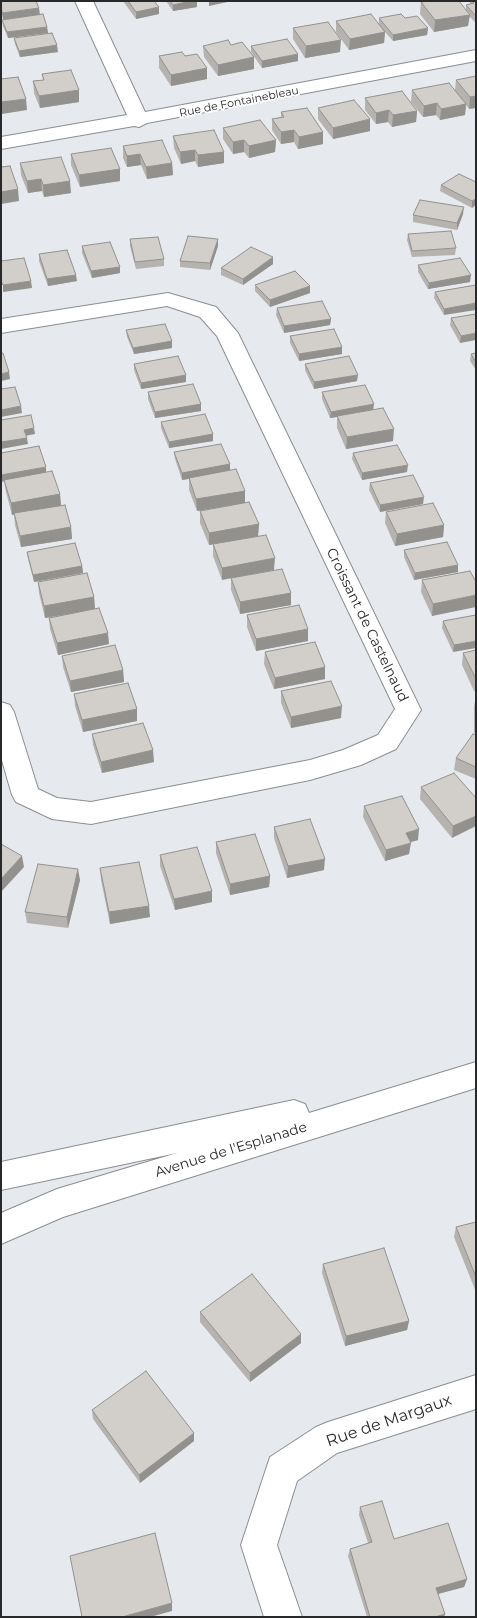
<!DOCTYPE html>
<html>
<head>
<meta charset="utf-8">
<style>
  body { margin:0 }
  #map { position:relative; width:477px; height:1618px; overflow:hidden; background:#e6e9ee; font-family:Montserrat,sans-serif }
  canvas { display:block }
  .frame { position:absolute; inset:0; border:2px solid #28292b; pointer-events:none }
</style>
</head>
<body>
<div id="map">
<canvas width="477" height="1618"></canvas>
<div class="frame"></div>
</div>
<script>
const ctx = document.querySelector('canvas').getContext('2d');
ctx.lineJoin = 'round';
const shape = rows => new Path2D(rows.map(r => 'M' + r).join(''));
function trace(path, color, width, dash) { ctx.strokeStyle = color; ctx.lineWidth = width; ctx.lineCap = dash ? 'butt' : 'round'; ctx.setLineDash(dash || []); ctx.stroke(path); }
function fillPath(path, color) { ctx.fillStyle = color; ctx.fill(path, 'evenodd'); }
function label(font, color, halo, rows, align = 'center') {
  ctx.font = font + ' Montserrat,sans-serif'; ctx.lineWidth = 4; ctx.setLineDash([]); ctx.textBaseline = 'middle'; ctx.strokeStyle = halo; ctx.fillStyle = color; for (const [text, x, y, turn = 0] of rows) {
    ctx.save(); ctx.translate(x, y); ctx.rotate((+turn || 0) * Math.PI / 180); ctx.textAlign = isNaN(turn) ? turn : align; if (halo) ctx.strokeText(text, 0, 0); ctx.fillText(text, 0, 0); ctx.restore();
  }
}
const street = shape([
  [75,1,93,1,145,112,476,50,476,61,147,123,139,127,134,126,1,149,1,137,127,115,75,1],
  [168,293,216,307,238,333,421,710,396,749,361,765,310,780,91,824,52,819,16,802,12,795,1,757,1,702,10,705,14,712,38,789,57,798,91,802,310,760,343,750,378,735,395,709,217,336,200,317,167,306,1,333,1,319,168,293],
  [476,1375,476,1409,337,1453,297,1481,277,1545,302,1617,264,1617,241,1545,270,1457,316,1427,328,1422,476,1375]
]);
const secondary = shape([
  [476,1062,476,1088,63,1217,1,1244,1,1213,57,1189,177,1153,1,1190,1,1162,294,1100,305,1104,309,1113,476,1062]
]);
trace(street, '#8b8e92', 2);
trace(secondary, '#8b8e92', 2);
fillPath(street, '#fff');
fillPath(secondary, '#fff');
fillPath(shape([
  [123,1,154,1,159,14,136,19],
  [166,1,197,1,197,7,173,11],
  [470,1,476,1,476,23,469,16,468,26,434,32,420,14,421,2,466,10,466,5,470,4],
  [379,18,405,18,428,28,427,35,393,41,385,32,384,43,349,50,336,32,336,21,379,24],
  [2,20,47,27,48,33,8,38,3,26],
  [293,28,340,52,305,58,293,39],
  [14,38,58,52,20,57,15,44],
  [231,45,254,57,254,69,218,76,204,57,203,46],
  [251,46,298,61,262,68,251,52],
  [159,56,185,56,207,79,171,86,159,68],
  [42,74,79,102,40,108,34,93,33,81,43,80],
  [476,76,469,109,466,105,465,115,440,120,436,115,423,117,411,102,412,90,455,90,456,80],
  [365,98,417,111,416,122,392,127,388,122,376,124,365,110],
  [318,108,370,131,333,139,318,119],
  [281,112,323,132,323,144,298,149,294,142,281,144,272,130,272,119,281,117],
  [223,128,276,140,275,152,249,158,244,152,233,154,223,139],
  [173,136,224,152,224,163,198,167,195,161,181,164,174,148],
  [123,146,172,163,173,175,147,179,141,165,127,167,123,158],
  [71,154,120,169,120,181,80,187,71,165],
  [20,163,71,193,44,197,42,191,28,193,21,175],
  [476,182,472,208,440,191,441,185],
  [463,214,457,230,413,222,413,215],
  [408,234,456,248,455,255,412,257,407,240],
  [130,239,164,259,164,266,136,269,130,246],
  [82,246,120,273,92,278,82,253],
  [218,246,210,270,180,267,180,261],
  [39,254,77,281,48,286,39,261],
  [273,264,243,285,221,275,221,268],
  [418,265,470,282,428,289,418,272],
  [255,285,310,286,310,293,270,307,255,291],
  [476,285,444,315,434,298,435,292],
  [277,308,331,319,330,325,284,333,276,315],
  [476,314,460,343,450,325,451,318],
  [126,330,172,341,172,348,134,354,127,337],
  [290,336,342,354,299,361,290,343],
  [476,353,476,370,470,361,471,354],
  [134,364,186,382,141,389,134,370],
  [305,364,357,381,314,389,305,370],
  [148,392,201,411,155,418,148,399],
  [322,392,373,410,393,441,346,449,337,428,337,417,330,418,322,399],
  [161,422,213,434,213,441,169,448,161,428],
  [174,452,230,464,230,471,245,491,245,503,197,511,189,490,189,479,182,480,175,459],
  [353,453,407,472,362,480,352,459],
  [46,467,46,473,60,494,61,506,71,527,72,539,21,547,15,525,14,514,12,515,6,492,4,481],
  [370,483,423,504,380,512,369,490],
  [200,511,259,524,258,536,222,580,213,556,213,544,209,545,200,523],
  [386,512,444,525,443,537,395,546,385,523],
  [404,550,458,565,458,572,414,580,404,557],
  [27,552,82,566,83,573,34,582,28,559],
  [470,571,432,616,421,592,422,580],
  [231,578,291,593,291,605,240,614,231,590],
  [38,582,94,597,95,609,109,644,58,655,50,629,49,618,73,613,45,618,39,593],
  [247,615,308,629,308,641,256,651,247,627],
  [476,615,453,652,442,628,443,621],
  [476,650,476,691,474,691,462,665,463,653],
  [265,652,325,679,274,689,264,664],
  [62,656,123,670,124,682,71,692,63,667],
  [281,691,341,718,291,728,281,703],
  [74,694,137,721,83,732,75,706],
  [476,697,476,733,474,733,474,706],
  [92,734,154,762,102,773,93,745],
  [476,735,476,779,454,770,456,758],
  [421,787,476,798,452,838,420,799],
  [364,806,418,840,410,842,409,854,385,861,363,817],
  [274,827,324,870,287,878,274,838],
  [216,842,270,876,269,887,230,895,216,853],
  [160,855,212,891,212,902,175,910,160,866],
  [100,868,150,917,110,924,101,880],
  [80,880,68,928,27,923,25,912],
  [476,1222,476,1292,454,1237,456,1227],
  [323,1264,409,1321,407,1330,345,1346,322,1273],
  [200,1312,301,1343,250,1382,200,1322],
  [92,1410,194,1441,140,1483,93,1419],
  [360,1507,394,1539,467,1579,464,1587,438,1594,445,1614,444,1617,367,1617,348,1556,350,1549,368,1543,359,1515]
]), '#b5b2af');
fillPath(shape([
  [191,1,197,1,197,7,173,11,173,5],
  [209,1,232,1,209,6],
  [159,7,159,14,136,19,136,12],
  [39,8,40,15,3,20,2,13],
  [470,15,468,26,434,32,435,20],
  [47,27,48,33,8,38,7,32],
  [428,28,427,35,393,41,393,35],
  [385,32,384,43,349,50,350,39],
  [341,40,340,52,305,58,306,46],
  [57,45,58,52,20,57,19,51],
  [298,54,298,61,262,68,262,61],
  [254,57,254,69,218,76,218,65],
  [207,68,207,79,171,86,171,75],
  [79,90,79,102,40,108,39,96],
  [476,96,476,108,469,109,470,97],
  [26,99,27,110,2,114,1,102],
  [437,103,436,115,423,117,424,106],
  [466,104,465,115,440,120,441,109],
  [389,110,388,122,376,124,376,113],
  [417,111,416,122,392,127,393,115],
  [370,119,370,131,333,139,333,128],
  [294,130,294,142,281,144,281,132],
  [323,132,323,144,298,149,299,137],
  [244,140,244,152,233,154,233,142],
  [276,140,275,152,249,158,249,146],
  [195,150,195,161,181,164,180,152],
  [224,152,224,163,198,167,198,155],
  [140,154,141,165,127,167,127,156],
  [172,163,173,175,147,179,146,167],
  [120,169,120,181,80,187,79,175],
  [41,179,42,191,28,193,27,181],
  [70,181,71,193,44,197,43,185],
  [18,189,19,201,1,204,1,192],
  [476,199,476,205,472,208,472,201],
  [464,207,463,214,457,230,457,223],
  [218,239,218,246,210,270,210,263],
  [273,257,273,264,243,285,243,279],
  [120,267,120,273,92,278,91,271],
  [76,275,77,281,48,286,47,279],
  [471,275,470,282,428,289,429,283],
  [31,281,32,288,3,292,3,285],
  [310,286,310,293,270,307,270,300],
  [476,303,476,310,444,315,444,309],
  [331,319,330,325,284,333,284,326],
  [476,333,476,340,460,343,461,336],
  [172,341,172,348,134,354,133,348],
  [342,347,342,354,299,361,299,354],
  [9,372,10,379,1,381,1,374],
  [186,375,186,382,141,389,141,383],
  [358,375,357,381,314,389,314,382],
  [201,404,201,411,155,418,155,412],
  [374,404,373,411,330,418,331,412],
  [21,406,22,413,1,417,1,410],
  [34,428,35,434,25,436,24,430],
  [394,429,393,441,346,449,347,437],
  [213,434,213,441,169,448,169,442],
  [27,438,28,444,1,449,1,442],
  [230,464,230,471,182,480,182,473],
  [408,465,407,472,362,480,362,473],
  [46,467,46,473,1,482,1,475],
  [245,491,245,503,197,511,196,499],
  [60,494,61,506,12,515,11,503],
  [424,497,423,504,380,512,380,505],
  [259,524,258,536,209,545,209,533],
  [444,525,443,537,395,546,397,534],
  [71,527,72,539,21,547,20,536],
  [275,558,274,570,222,580,222,568],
  [458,565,458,572,414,580,415,573],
  [82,566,83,573,34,582,33,575],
  [291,593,291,605,240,614,240,602],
  [476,595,476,607,432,616,433,604],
  [94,597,95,609,45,618,44,606],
  [308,629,308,641,256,651,256,639],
  [108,633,109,644,58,655,57,643],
  [476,641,476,648,453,652,454,645],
  [325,667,325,679,274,689,275,678],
  [123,670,124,682,71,692,70,681],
  [342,706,341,718,291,728,291,717],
  [137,709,137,721,83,732,82,720],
  [153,750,154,762,102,773,101,762],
  [476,816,476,826,452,838,453,826],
  [419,829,418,840,404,844,406,833],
  [411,843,409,854,385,861,386,850],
  [22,856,24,867,1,892,1,879],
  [325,859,324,870,287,878,288,866],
  [78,869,80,880,68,928,67,917],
  [270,876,269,887,230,895,230,884],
  [212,891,212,902,175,910,174,899],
  [149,906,150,917,110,924,109,912],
  [409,1321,407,1330,345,1346,346,1336],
  [301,1334,301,1343,250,1382,250,1373],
  [194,1433,194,1441,140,1483,139,1475],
  [467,1579,464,1587,434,1595,436,1588],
  [172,1603,172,1611,150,1617,122,1617],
  [445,1614,444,1617,435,1617]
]), '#93918e');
const building = shape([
  [1,1,36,1,39,8,2,13,1,1],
  [128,1,154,1,159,7,136,12,128,1],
  [170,1,191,1,173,5,170,1],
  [428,1,459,1,470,15,435,20,421,2,428,1],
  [473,1,476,1,476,16,466,5,474,3,473,1],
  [43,14,47,27,7,32,2,20,43,14],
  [371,14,385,32,350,39,336,21,371,14],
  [401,14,405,18,417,16,428,28,393,35,379,18,401,14],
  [328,22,341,40,306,46,293,28,328,22],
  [52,33,57,45,19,51,14,38,52,33],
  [287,39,298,54,262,61,251,46,287,39],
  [228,40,231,45,242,42,254,57,218,65,203,46,228,40],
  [182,52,185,56,197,54,207,68,171,75,159,56,182,52],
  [71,70,79,90,39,96,33,81,44,80,42,74,71,70],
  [476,76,476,96,470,97,456,80,476,76],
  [18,77,26,99,1,102,1,79,18,77],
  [449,83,466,104,441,109,437,103,424,106,412,90,449,83],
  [402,91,417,111,393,115,389,110,376,113,365,98,402,91],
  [354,100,370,119,333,128,318,108,354,100],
  [307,108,323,132,299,137,294,130,281,132,272,119,284,117,281,112,307,108],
  [260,120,276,140,249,146,244,140,233,142,223,128,260,120],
  [214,130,224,152,198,155,195,150,180,152,173,136,214,130],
  [162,140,172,163,146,167,140,154,127,156,123,146,162,140],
  [111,148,120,169,79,175,71,154,111,148],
  [61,157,70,181,43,185,41,179,27,181,20,163,61,157],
  [10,166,18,189,1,192,1,167,10,166],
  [459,174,476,182,476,199,472,201,441,185,459,174],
  [420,200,464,207,457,223,413,215,420,200],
  [451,231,456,248,412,251,408,234,451,231],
  [188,236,218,239,210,263,180,261,188,236],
  [158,237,164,259,135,262,130,239,158,237],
  [110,242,120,267,91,271,82,246,110,242],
  [251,247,273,257,243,279,221,268,251,247],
  [67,250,76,275,47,279,39,254,67,250],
  [24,258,31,281,3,285,1,281,1,261,24,258],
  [460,258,471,275,429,283,418,265,460,258],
  [295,271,310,286,270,300,255,285,295,271],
  [476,285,476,303,444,309,435,292,476,285],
  [322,301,331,319,284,326,277,308,322,301],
  [476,314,476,333,461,336,451,318,476,314],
  [165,324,172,341,133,348,126,330,165,324],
  [334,329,342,347,299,354,290,336,334,329],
  [1,353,3,353,9,372,1,374,1,353],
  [476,353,476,362,471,354,476,353],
  [178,356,186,375,141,383,134,364,178,356],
  [349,356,358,375,314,382,305,364,349,356],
  [193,384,201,404,155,412,148,392,193,384],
  [365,385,374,404,331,412,322,392,365,385],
  [15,387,21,406,1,410,1,389,15,387],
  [383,408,394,429,347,437,337,416,383,408],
  [205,414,213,434,169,442,161,422,205,414],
  [31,415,34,428,24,430,27,438,1,442,1,420,31,415],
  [221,444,230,464,182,473,174,452,221,444],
  [397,445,408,465,362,473,353,453,397,445],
  [39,446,46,467,1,475,1,453,39,446],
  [236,469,245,491,196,499,189,478,236,469],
  [52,471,60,494,11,503,4,480,52,471],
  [413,475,424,497,380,505,370,483,413,475],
  [249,502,259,524,209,533,200,511,249,502],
  [433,503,444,525,397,534,386,512,433,503],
  [65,505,71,527,20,536,14,513,65,505],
  [266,535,275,558,222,568,213,544,266,535],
  [447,542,458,565,415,573,404,550,447,542],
  [75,543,82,566,33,575,27,552,75,543],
  [282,569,291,593,240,602,231,578,282,569],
  [470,571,476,582,476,595,433,604,422,580,470,571],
  [87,573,94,597,44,606,38,582,87,573],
  [299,605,308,629,256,639,247,615,299,605],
  [99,608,108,633,57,643,49,618,99,608],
  [476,615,476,641,454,645,443,621,476,615],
  [315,642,325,667,275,678,265,652,315,642],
  [115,645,123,670,70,681,62,656,115,645],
  [476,650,476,679,463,653,476,650],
  [331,681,342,706,291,717,281,691,331,681],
  [128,683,137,709,82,720,74,694,128,683],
  [143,723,153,750,101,762,92,734,143,723],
  [473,734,476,735,476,767,456,758,473,734],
  [454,773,476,798,476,816,453,826,421,787,454,773],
  [402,796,419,829,406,833,411,843,386,850,364,806,402,796],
  [310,819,325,859,288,866,274,827,310,819],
  [255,834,270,876,230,884,216,842,255,834],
  [1,844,22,856,1,879,1,844],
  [197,847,212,891,174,899,160,855,197,847],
  [139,862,149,906,109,912,100,868,139,862],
  [38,864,78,869,67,917,25,912,38,864],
  [476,1222,476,1277,456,1227,476,1222],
  [384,1248,409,1321,346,1336,323,1264,384,1248],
  [252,1274,301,1334,250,1373,200,1312,252,1274],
  [146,1371,194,1433,139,1475,92,1410,146,1371],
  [382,1501,394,1539,448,1523,467,1579,436,1588,445,1614,435,1617,370,1617,350,1549,372,1542,360,1507,382,1501],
  [155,1533,172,1603,122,1617,82,1617,70,1556,155,1533]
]);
fillPath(building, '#d2cfcb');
trace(building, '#93918e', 1);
label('11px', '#28292b', '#fff', [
  ["Rue de Fontainebleau",239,102,-11]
]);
label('14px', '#28292b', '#fff', [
  ["Croissant de Castelnaud",367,625,64],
  ["Avenue de l'Esplanade",231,1150,-17]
]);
label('16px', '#28292b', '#fff', [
  ["Rue de Margaux",389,1421,-19]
]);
</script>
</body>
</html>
